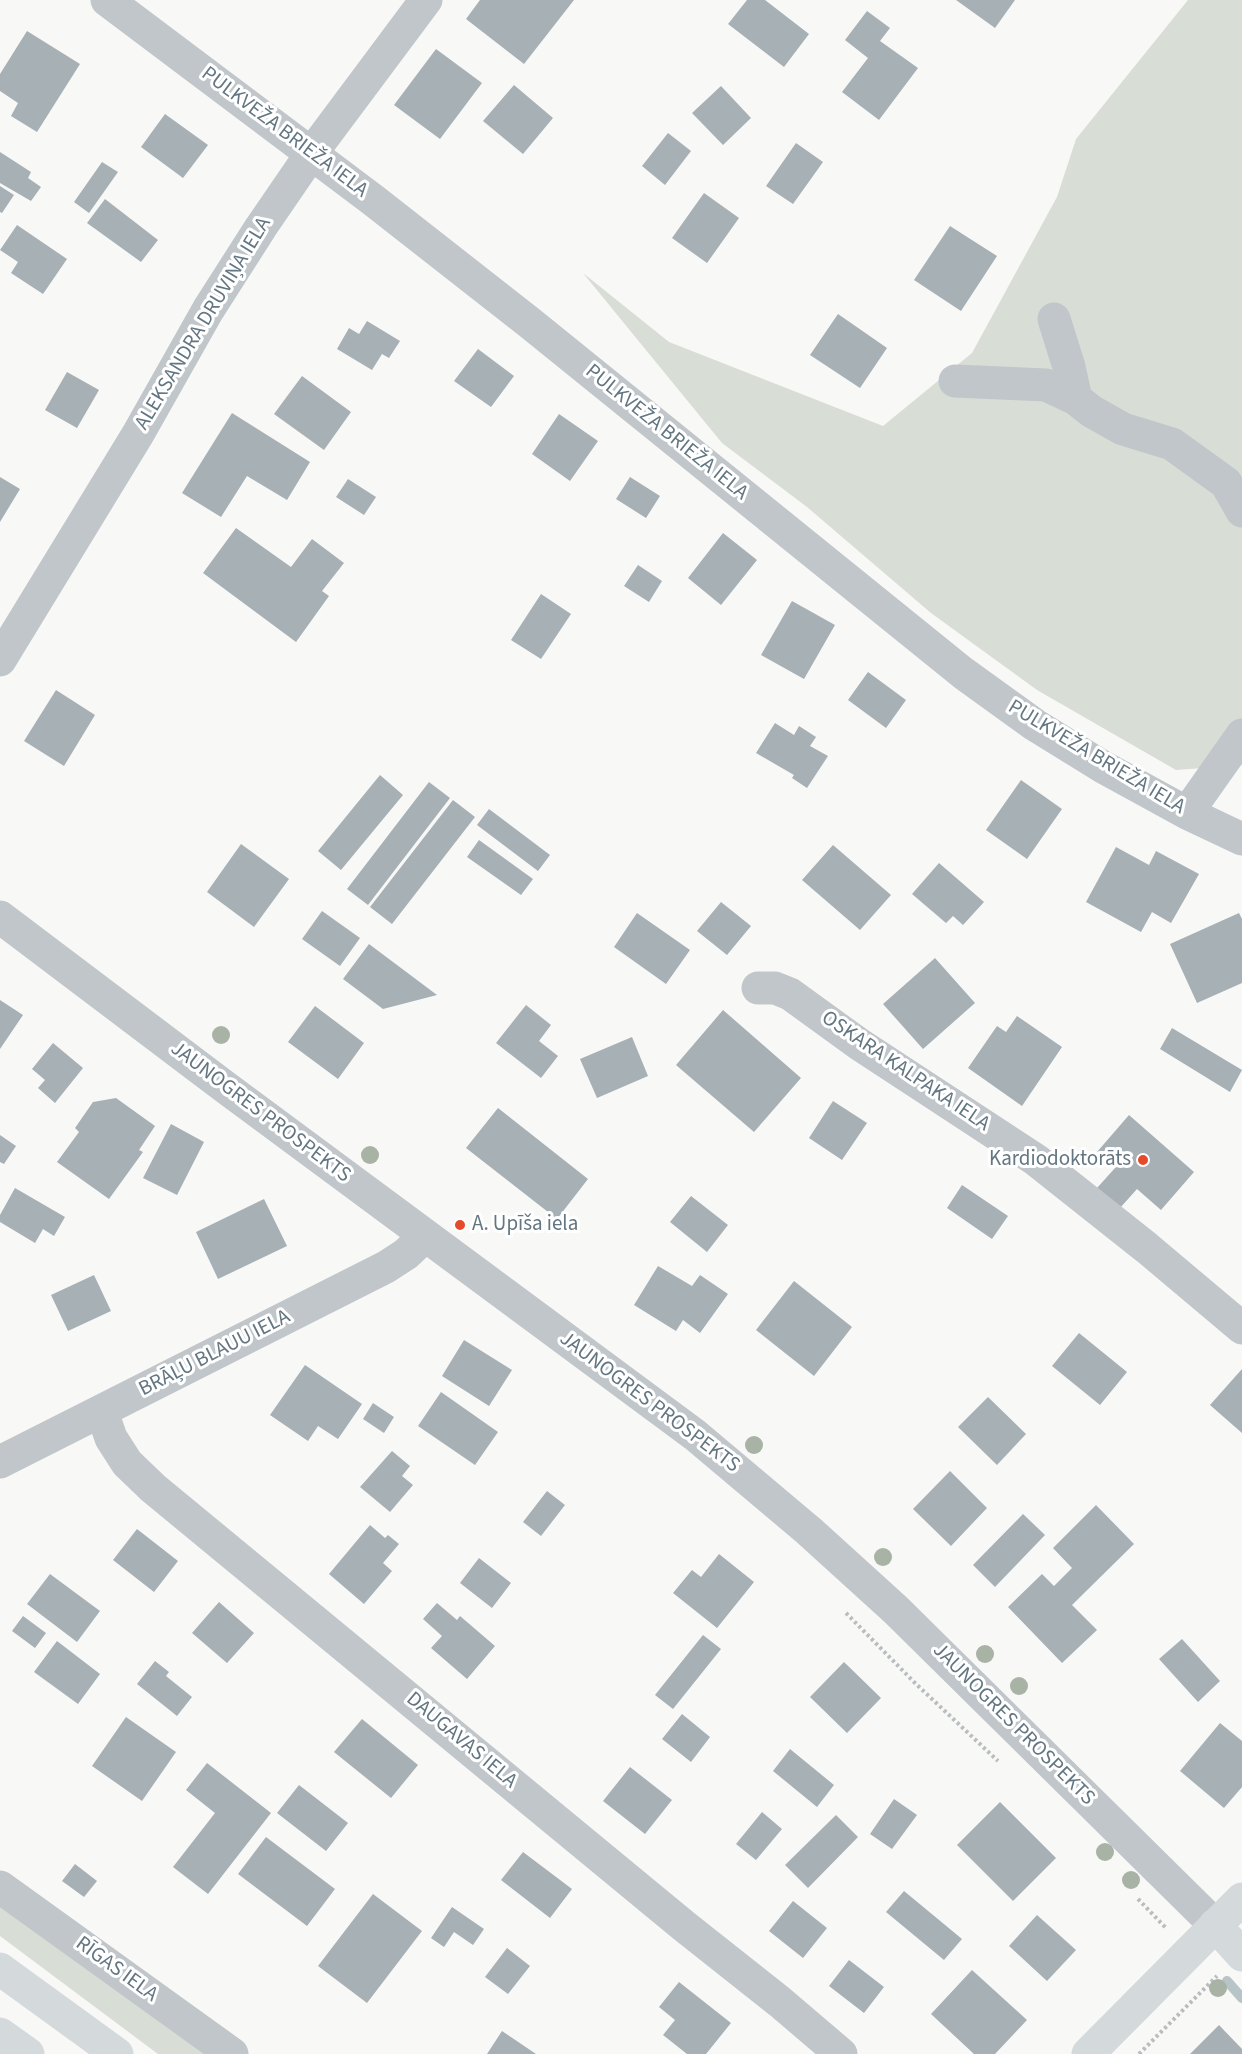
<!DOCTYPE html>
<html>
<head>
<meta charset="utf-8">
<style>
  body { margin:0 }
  canvas { display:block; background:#f8f8f6 }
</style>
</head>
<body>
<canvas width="1242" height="2054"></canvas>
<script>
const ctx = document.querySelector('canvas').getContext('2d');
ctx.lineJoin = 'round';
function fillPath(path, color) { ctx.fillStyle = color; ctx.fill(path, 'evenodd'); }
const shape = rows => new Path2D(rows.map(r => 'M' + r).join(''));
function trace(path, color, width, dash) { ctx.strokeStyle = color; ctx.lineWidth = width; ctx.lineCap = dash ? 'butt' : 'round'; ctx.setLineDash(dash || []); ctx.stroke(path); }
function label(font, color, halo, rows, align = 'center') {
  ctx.font = font + ' "Source Sans 3",sans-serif'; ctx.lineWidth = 6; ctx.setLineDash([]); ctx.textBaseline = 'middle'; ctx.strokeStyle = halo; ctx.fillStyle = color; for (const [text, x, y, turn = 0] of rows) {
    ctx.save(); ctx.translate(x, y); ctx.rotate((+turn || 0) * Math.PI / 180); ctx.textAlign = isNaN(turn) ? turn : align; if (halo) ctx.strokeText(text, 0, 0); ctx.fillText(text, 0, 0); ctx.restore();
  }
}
fillPath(shape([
  [1188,0,1242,0,1242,765,1176,770,1037,690,931,613,807,507,722,443,583,273,669,342,883,426,972,353,1057,197,1076,139],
  [0,1903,212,2054,158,2054,0,1936]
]), '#d8ddd5');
trace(shape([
  [1227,1981,1242,1998]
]), '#b7c5c8', 10);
fillPath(shape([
  [480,0,574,0,524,64,466,19],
  [747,0,765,0,809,34,784,67,728,24],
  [956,0,1015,0,995,28],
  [867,11,890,28,880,41,918,68,879,120,842,92,868,58,845,40],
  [27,31,80,64,37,132,11,116,18,103,0,91,0,74],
  [436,49,482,83,440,139,394,105],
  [514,85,553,118,523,154,483,121],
  [721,86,751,118,723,145,692,113],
  [165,114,208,145,183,178,141,147],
  [668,133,691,151,665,185,642,166],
  [796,143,823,162,793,204,766,186],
  [0,152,31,172,28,178,41,187,31,201,0,183],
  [102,162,118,172,89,213,74,202],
  [0,186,14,195,2,213,0,212],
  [704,193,739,218,707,263,672,238],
  [105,199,158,240,141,262,87,223],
  [17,225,67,259,43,294,11,273,18,262,0,250],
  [950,226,997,256,961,311,914,280],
  [838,314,887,348,860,388,810,355],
  [367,321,400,341,389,358,382,354,372,370,337,349,349,328,359,334],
  [478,349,514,376,491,407,454,381],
  [67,372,99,390,77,428,45,410],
  [302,376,351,412,324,450,274,414],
  [232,413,310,462,287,500,247,476,221,517,182,493],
  [559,414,598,441,570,481,532,454],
  [0,477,20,489,0,522],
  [630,477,660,496,646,518,616,499],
  [348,479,376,497,364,515,336,497],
  [236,528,291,567,312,539,344,563,322,591,329,596,296,642,203,573],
  [723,533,757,560,721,605,688,578],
  [638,565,662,581,649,602,624,586],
  [541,594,571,614,541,659,511,640],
  [792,601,835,625,804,679,761,655],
  [868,672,906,700,886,728,848,700],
  [56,690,95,715,64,766,24,741],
  [775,723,794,735,799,726,816,737,810,746,828,756,807,788,792,778,794,775,756,753],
  [380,775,403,795,341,870,318,851],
  [1021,780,1062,809,1027,859,986,830],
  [429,782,450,798,368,905,347,889],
  [453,800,475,817,392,924,370,907],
  [489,809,550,855,538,871,477,825],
  [479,840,533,879,521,895,467,857],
  [241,844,289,879,254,927,207,892],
  [833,845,891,895,860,930,802,880],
  [1116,847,1149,865,1156,851,1199,874,1171,923,1152,912,1141,932,1086,902],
  [939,863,984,902,963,925,953,916,946,923,912,894],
  [721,902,751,926,727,955,697,931],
  [322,911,360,938,340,966,302,939],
  [637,913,690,950,666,984,614,947],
  [1239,913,1242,919,1242,983,1197,1003,1170,944],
  [369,944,437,995,383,1009,343,979],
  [935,958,975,1003,923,1049,883,1004],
  [0,1000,23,1015,0,1049],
  [526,1005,551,1025,539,1041,558,1056,541,1078,496,1043],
  [315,1006,364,1043,338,1079,288,1042],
  [723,1010,801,1078,754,1132,676,1065],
  [1017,1016,1062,1047,1022,1106,968,1068,997,1026,1006,1032],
  [1172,1028,1242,1070,1230,1092,1160,1049],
  [632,1037,648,1076,597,1098,580,1059],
  [53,1043,83,1068,55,1103,38,1088,45,1080,32,1069],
  [116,1098,155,1126,139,1150,143,1152,109,1199,57,1162,79,1132,75,1128,93,1102],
  [833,1101,867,1123,842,1160,809,1138],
  [498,1108,588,1179,557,1219,466,1148],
  [1129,1115,1194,1172,1161,1210,1137,1189,1120,1208,1097,1188,1115,1168,1097,1152],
  [171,1124,204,1142,177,1195,143,1178],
  [0,1135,16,1146,4,1164,0,1162],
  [962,1185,1008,1216,992,1239,947,1208],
  [15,1188,65,1217,54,1236,43,1229,35,1243,0,1222,0,1215],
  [691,1196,728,1225,707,1252,670,1222],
  [264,1199,287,1246,218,1279,196,1232],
  [658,1266,692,1286,700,1275,728,1294,700,1333,683,1320,676,1331,634,1305],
  [94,1275,111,1311,68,1331,51,1295],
  [794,1281,852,1327,814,1376,756,1330],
  [1079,1333,1127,1372,1100,1405,1052,1366],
  [464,1340,512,1370,489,1406,442,1376],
  [305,1365,362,1404,338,1439,318,1426,308,1441,270,1415],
  [1242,1369,1242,1433,1210,1405],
  [441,1392,498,1432,475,1465,418,1426],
  [988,1397,1026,1434,997,1465,958,1427],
  [373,1403,394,1417,384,1433,363,1419],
  [392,1451,410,1466,402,1476,413,1485,390,1512,360,1487],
  [950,1471,987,1508,951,1546,913,1509],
  [547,1491,565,1505,541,1536,523,1522],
  [1096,1505,1134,1544,1072,1605,1097,1630,1062,1663,1008,1607,1042,1574,1054,1586,1072,1568,1053,1548],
  [1023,1514,1045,1535,995,1587,973,1565],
  [370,1525,385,1538,388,1535,399,1544,383,1563,392,1571,364,1604,329,1574],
  [137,1529,178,1561,154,1592,113,1560],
  [719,1554,754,1582,717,1628,673,1593,692,1570,701,1577],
  [479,1558,511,1583,492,1608,460,1583],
  [50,1574,100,1611,77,1642,27,1604],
  [219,1602,254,1633,227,1663,192,1633],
  [437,1603,457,1620,460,1616,495,1646,467,1679,431,1648,442,1636,423,1619],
  [23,1616,46,1633,35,1648,12,1631],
  [703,1635,721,1649,673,1709,655,1695],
  [1182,1639,1220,1681,1198,1702,1159,1659],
  [57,1641,100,1674,78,1704,34,1672],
  [155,1661,169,1672,166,1676,192,1697,177,1716,137,1684],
  [844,1662,881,1698,847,1733,810,1697],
  [682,1714,710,1737,691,1762,662,1739],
  [126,1717,176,1752,142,1801,92,1766],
  [362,1719,418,1765,391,1798,334,1752],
  [1220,1723,1242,1741,1242,1787,1224,1808,1180,1771],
  [790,1749,834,1785,817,1807,773,1771],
  [207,1763,271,1813,208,1894,173,1867,215,1813,186,1790],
  [630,1767,672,1800,645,1834,603,1801],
  [299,1785,348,1823,326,1851,277,1813],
  [894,1799,917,1815,892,1849,870,1834],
  [1000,1802,1056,1858,1013,1901,957,1845],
  [762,1812,782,1829,756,1860,736,1844],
  [836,1815,858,1837,808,1888,785,1865],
  [266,1837,335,1889,307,1926,238,1874],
  [523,1852,572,1889,550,1918,501,1880],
  [75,1864,97,1881,84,1897,62,1881],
  [904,1891,962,1939,944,1960,886,1912],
  [373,1894,422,1931,367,2003,318,1966],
  [793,1901,827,1928,803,1958,769,1931],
  [452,1907,484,1929,473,1945,454,1932,444,1947,431,1938],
  [1037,1915,1076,1950,1047,1981,1009,1946],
  [507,1948,530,1966,508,1994,485,1977],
  [849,1960,884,1987,864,2013,829,1986],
  [972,1970,1027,2020,995,2054,974,2054,931,2014],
  [679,1982,731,2023,706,2054,687,2054,663,2035,675,2020,659,2007],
  [1219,2025,1242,2049,1242,2054,1190,2054],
  [502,2031,536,2054,487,2054]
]), '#a6b0b5');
trace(shape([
  [846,1613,916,1684,998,1761],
  [1138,1899,1166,1928],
  [1139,2054,1217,1976]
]), '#b9bdc0', 4, [3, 3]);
trace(shape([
  [107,0,373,200,530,323,963,673,1035,725,1103,767,1187,813,1242,839],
  [1054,319,1069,367,1076,399,1091,411,1123,429,1172,444,1226,483,1242,511],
  [955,381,1046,385,1076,399],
  [0,660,138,434,208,310,261,227,311,154,426,0],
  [1187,813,1242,735],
  [0,917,225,1087,695,1435,809,1531,896,1610,1215,1925],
  [758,988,775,988,790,994,859,1044,1036,1160,1147,1248,1242,1328],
  [102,1412,111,1438,127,1463,153,1488,684,1926,780,2002,841,2054],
  [0,1462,386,1267,406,1254,425,1236],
  [0,1887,232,2054]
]), '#c1c6ca', 33);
trace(shape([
  [1215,1925,1242,1955],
  [1088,2054,1242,1899]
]), '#d4d9dc', 33);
trace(shape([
  [0,1969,117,2054],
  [0,2034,28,2054]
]), '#d4d9dc', 33);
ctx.fillStyle = '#a8b2a5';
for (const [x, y] of [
  [221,1035],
  [370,1155],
  [754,1445],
  [883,1557],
  [985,1654],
  [1019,1686],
  [1105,1852],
  [1131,1880],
  [1218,1988]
]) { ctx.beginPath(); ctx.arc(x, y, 9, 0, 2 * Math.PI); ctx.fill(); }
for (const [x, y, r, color] of [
  [1143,1160,6,"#e54b2a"],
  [460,1225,6,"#e54b2a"]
]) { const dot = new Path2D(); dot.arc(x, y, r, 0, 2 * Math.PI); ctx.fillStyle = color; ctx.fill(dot); trace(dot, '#fff', 2); }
label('21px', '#637681', '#fff', [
  ["PULKVEŽA BRIEŽA IELA",284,133,37],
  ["ALEKSANDRA DRUVIŅA IELA",204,324,-59],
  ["PULKVEŽA BRIEŽA IELA",666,433,39],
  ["PULKVEŽA BRIEŽA IELA",1096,758,31],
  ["OSKARA KALPAKA IELA",905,1072,34],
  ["JAUNOGRES PROSPEKTS",260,1113,37],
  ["BRĀĻU BLAUU IELA",215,1354,-27],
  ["JAUNOGRES PROSPEKTS",649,1403,37],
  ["JAUNOGRES PROSPEKTS",1013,1725,45],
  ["DAUGAVAS IELA",461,1741,40],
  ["RĪGAS IELA",116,1970,36]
]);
label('21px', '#637681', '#fff', [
  ["Kardiodoktorāts",1131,1160],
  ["A. Upīša iela",472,1225,"left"]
], 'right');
</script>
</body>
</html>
